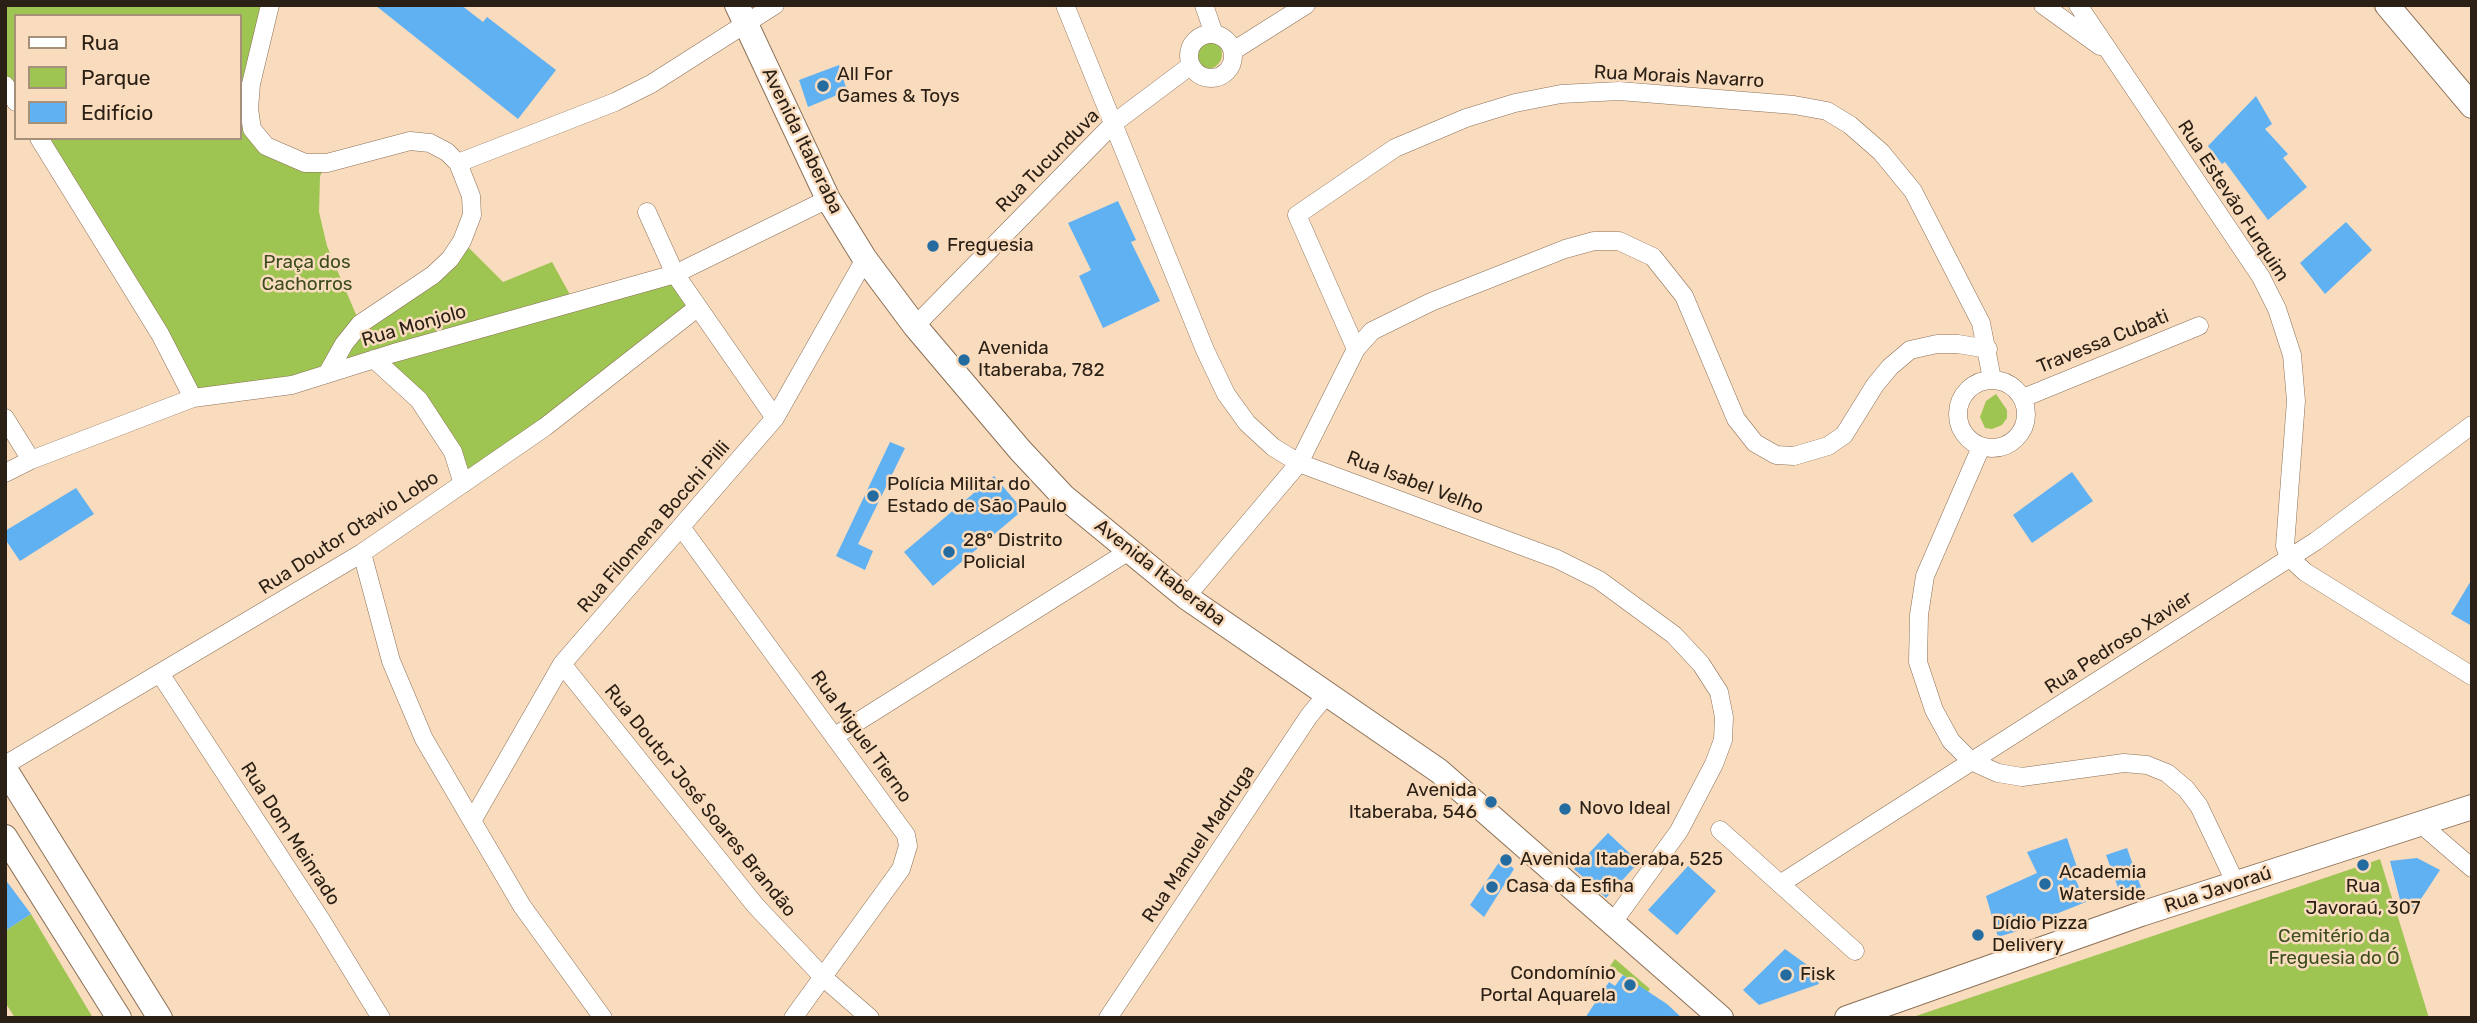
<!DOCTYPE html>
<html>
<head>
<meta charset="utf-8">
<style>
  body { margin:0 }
  #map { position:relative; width:2477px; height:1023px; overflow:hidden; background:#f9dbbe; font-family:Rubik,sans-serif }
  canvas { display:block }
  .frame { position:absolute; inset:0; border:7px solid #2b2015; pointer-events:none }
  .legend { position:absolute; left:14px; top:14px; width:228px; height:126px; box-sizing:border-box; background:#f9dbbe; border:2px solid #a7907a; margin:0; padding:9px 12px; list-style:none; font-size:21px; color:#2b2015 }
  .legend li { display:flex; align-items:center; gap:14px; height:35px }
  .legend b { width:35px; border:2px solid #a7907a }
</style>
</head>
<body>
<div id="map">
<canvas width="2477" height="1023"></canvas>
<div class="frame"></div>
<ul class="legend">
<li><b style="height:9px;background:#fff"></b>Rua</li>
<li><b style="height:19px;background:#9ec452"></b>Parque</li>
<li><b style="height:19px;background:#60b1f2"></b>Edifício</li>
</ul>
</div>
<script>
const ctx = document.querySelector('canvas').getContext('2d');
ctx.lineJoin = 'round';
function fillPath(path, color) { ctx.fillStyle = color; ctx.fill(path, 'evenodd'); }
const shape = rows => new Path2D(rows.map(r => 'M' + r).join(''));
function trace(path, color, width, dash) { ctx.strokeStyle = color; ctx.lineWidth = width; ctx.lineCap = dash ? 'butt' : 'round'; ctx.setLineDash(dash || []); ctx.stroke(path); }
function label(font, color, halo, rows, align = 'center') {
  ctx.font = font + ' Rubik,sans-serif'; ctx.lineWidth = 5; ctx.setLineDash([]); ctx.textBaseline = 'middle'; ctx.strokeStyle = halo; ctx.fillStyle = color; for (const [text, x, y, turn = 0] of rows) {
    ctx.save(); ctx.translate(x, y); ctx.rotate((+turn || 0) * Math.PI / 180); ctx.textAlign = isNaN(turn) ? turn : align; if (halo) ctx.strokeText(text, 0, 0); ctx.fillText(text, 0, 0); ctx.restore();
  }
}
fillPath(shape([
  [5,5,270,5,249,109,266,146,327,163,320,176,319,212,327,246,360,324,462,241,503,282,552,262,574,302,675,274,697,308,463,484,453,452,374,360,193,398,38,138,240,138,240,16,16,16,16,102,5,85],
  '1192 54a15 15 0 1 1 30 0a15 15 0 1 1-30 0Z',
  [1996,394,2007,410,2007,418,2002,425,1992,429,1985,428,1980,417,1986,401],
  [2380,859,2429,1018,1910,1018,2363,865],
  [31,914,93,1018,15,1018,5,1002,5,931],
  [1615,959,1650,989,1648,992,1610,966]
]), '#9ec452');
fillPath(shape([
  [375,5,461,5,483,22,487,17,556,70,518,119],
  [839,65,847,91,808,107,799,80],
  [2256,96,2272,124,2265,129,2288,154,2283,158,2307,187,2268,220,2225,162,2222,164,2208,146],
  [1118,201,1136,240,1131,242,1160,301,1103,328,1079,276,1091,270,1068,223],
  [2346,222,2372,250,2325,294,2300,263],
  [890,442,905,448,858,544,873,551,865,570,836,556],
  [2072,472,2093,501,2032,543,2013,515],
  [994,476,1023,510,933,586,904,552],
  [76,488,94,514,20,561,5,539,5,531],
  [2472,579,2472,626,2451,614],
  [1608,833,1639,862,1606,898,1574,869],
  [2067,838,2077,867,2071,870,2086,902,2036,922,2037,925,1998,937,1986,896,2037,873,2027,852],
  [2127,848,2142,890,2121,896,2106,855],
  [1502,858,1514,869,1484,917,1470,905],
  [2417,858,2440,870,2415,908,2400,900,2390,861],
  [1688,866,1716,891,1677,935,1648,910],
  [5,879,31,914,5,931],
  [1785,949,1810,967,1819,984,1759,1005,1743,990],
  [1623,975,1667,1004,1682,1018,1585,1018,1609,982,1615,986]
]), '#60b1f2');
const street = shape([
  [270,5,251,84,249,109,252,129,266,146,305,163,327,163,410,141,430,143,447,152,458,163,471,196,472,215,462,241,450,259,433,275,360,324,344,344,327,374],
  [1065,5,1205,350,1226,394,1247,423,1273,447,1299,463,1557,559,1599,580,1674,635,1701,664,1719,692,1724,717,1723,740,1714,764,1679,831,1611,925],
  [1204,5,1214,34],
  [2043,5,2100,46],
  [2078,5,2261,277,2277,309,2292,355,2296,401,2285,546,2289,557,2305,572,2472,676],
  '1189 56a22 22 0 1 1 44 0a22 22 0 1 1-44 0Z',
  [1233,51,1306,5],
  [5,85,16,102],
  [39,138,160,334,193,398],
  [458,163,615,102,651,84,775,5],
  [647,212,675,274,775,418],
  [915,326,1114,123,1190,66],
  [1356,349,1297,215,1395,148,1466,118,1515,103,1561,94,1619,91,1794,105,1827,111,1850,125,1881,152,1913,191,1981,323,1992,379],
  [374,359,419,400,453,452,463,484],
  '1958 414a34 34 0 1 1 68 0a34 34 0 1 1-68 0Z',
  [2023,398,2199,326],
  [5,418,31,460],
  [1981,447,1925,576,1919,615,1918,662,1934,710,1951,741,1971,761,1998,773,2022,777,2124,763,2147,765,2167,773,2186,789,2199,806,2236,884],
  [5,473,31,460,193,398,292,385,394,353,675,274,828,199],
  [681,527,906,835,908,846,901,869,793,1018],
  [362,553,391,661,424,739,522,906,603,1018],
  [1186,597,1299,463,1356,349,1372,331,1431,302,1565,249,1594,241,1619,241,1653,257,1684,296,1736,419,1755,443,1776,455,1794,456,1828,446,1844,435,1875,385,1890,367,1910,350,1937,344,1958,344,1988,349],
  [562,664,755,905,824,978,870,1018],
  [161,675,321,920,381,1018],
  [835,736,1129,551],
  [5,765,362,553,545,427,697,308],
  [472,821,562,664,775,418,865,259],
  [2422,825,2472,868],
  [1720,830,1855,951],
  [1780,884,2316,541,2472,425],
  [1108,1018,1309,716,1327,694]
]);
const secondary = shape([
  [737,5,828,199,865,259,915,326,1020,450,1063,496,1186,597,1439,771,1721,1018],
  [2387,5,2472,106],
  [5,769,160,1018],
  [5,837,119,1018],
  [1847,1018,2141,914,2472,807]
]);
trace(street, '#8b7056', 19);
trace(secondary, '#8b7056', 26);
trace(street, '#fff', 18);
trace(secondary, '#fff', 24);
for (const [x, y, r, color] of [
  [823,86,7,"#246b9f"],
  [933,246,7,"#246b9f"],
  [964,360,7,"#246b9f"],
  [873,496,7,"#246b9f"],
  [949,552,7,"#246b9f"],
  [1491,802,7,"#246b9f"],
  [1565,809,7,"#246b9f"],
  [1506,860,7,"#246b9f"],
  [2363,865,7,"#246b9f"],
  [2045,884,7,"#246b9f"],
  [1492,887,7,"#246b9f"],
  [1978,935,7,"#246b9f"],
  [1786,975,7,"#246b9f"],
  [1630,985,7,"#246b9f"]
]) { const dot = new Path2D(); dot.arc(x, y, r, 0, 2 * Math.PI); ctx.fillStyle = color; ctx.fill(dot); trace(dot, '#f9dbbe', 2.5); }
label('19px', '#2b2015', '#f9dbbe', [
  ["All For",837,75],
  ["Games & Toys",837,97],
  ["Freguesia",947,246],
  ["Avenida",978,349],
  ["Itaberaba, 782",978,371],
  ["Polícia Militar do",887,485],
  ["Estado de São Paulo",887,507],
  ["28º Distrito",963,541],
  ["Policial",963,563],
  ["Avenida",1477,791,"right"],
  ["Itaberaba, 546",1477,813,"right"],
  ["Novo Ideal",1579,809],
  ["Avenida Itaberaba, 525",1520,860],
  ["Academia",2059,873],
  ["Waterside",2059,895],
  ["Casa da Esfiha",1506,887],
  ["Rua",2363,887,"center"],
  ["Javoraú, 307",2363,909,"center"],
  ["Dídio Pizza",1992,924],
  ["Delivery",1992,946],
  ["Condomínio",1616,974,"right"],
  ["Portal Aquarela",1616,996,"right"],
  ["Fisk",1800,975]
], 'left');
label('19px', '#2b2015', '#f9dbbe', [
  ["Rua Morais Navarro",1679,77,3],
  ["Avenida Itaberaba",802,141,64],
  ["Rua Tucunduva",1048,161,-45],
  ["Rua Estevão Furquim",2233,201,57],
  ["Rua Monjolo",414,326,-16],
  ["Travessa Cubati",2103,342,-22],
  ["Rua Isabel Velho",1415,483,21],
  ["Rua Filomena Bocchi Pilli",654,527,-49],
  ["Rua Doutor Otavio Lobo",349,533,-33],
  ["Avenida Itaberaba",1160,573,38],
  ["Rua Pedroso Xavier",2119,643,-33],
  ["Rua Miguel Tierno",861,737,54],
  ["Rua Doutor José Soares Brandão",700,801,51],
  ["Rua Dom Meinrado",290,834,57],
  ["Rua Manuel Madruga",1199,844,-56],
  ["Rua Javoraú",2218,890,-18]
]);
label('19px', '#3d4d1e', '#f9dbbe', [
  ["Praça dos",307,263],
  ["Cachorros",307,285],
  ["Cemitério da",2334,937],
  ["Freguesia do Ó",2334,959]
]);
</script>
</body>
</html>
